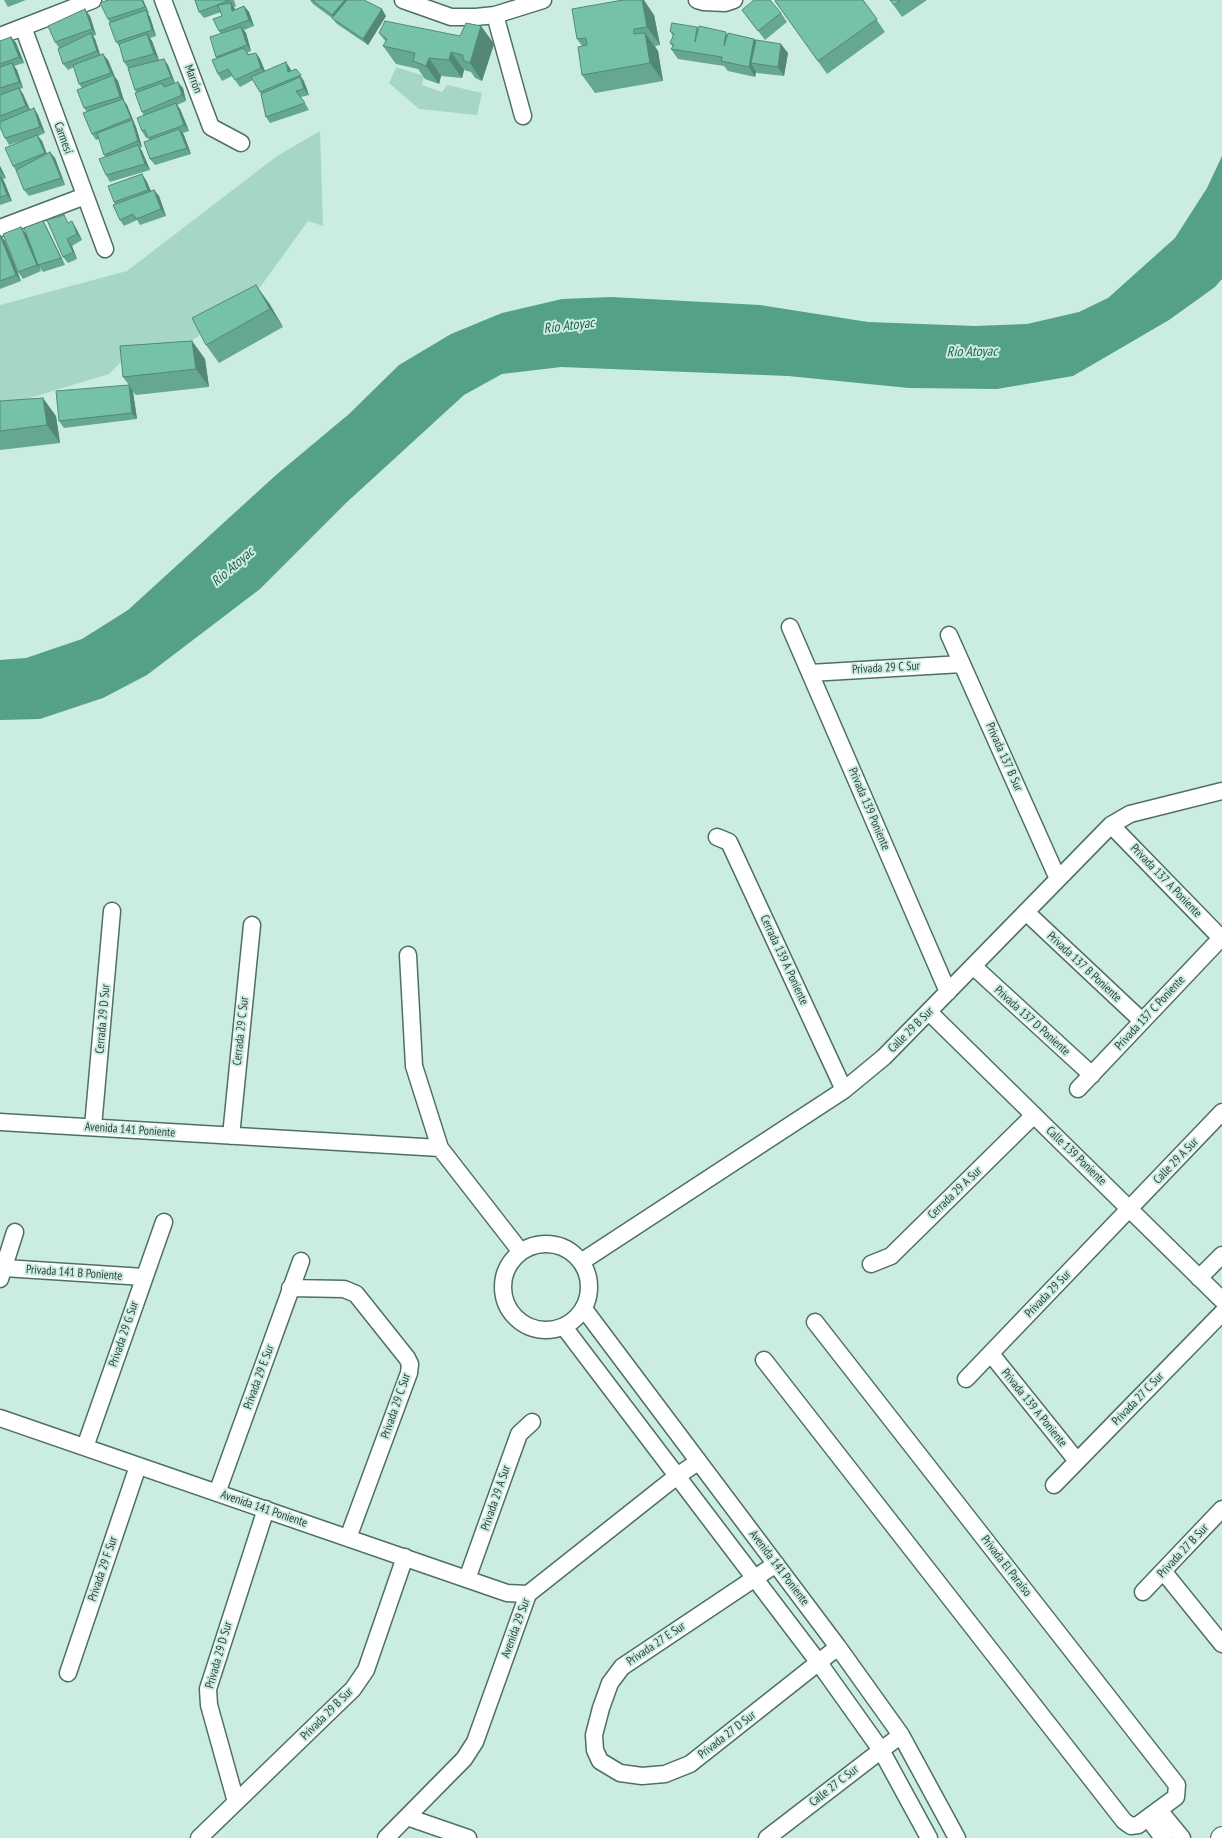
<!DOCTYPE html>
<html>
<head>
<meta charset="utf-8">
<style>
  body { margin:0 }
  canvas { display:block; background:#cbede1 }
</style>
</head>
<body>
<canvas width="1222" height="1838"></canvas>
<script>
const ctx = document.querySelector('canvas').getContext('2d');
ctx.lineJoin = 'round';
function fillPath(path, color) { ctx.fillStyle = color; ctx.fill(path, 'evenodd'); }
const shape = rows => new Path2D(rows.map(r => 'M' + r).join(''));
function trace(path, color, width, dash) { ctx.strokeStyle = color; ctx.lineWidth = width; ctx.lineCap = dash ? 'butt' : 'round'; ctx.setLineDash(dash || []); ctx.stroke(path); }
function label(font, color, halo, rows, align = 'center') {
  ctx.font = font + ' "PT Sans Narrow",sans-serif'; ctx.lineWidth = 4; ctx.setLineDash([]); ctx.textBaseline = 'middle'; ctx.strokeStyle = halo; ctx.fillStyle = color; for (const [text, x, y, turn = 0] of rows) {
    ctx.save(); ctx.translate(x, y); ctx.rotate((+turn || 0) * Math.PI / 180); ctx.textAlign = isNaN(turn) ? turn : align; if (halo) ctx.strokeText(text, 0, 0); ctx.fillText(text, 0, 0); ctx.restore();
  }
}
fillPath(shape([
  [396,67,424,76,422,85,442,92,447,85,482,93,477,115,419,109,389,83],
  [320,131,323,226,308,221,253,297,186,345,122,361,109,374,0,407,0,305,127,271,277,156]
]), '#a6d6c5');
fillPath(shape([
  [1222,156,1222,279,1215,287,1169,320,1073,376,997,389,909,388,788,376,611,369,561,367,502,374,464,395,346,503,260,589,147,675,103,698,40,719,0,720,0,660,26,658,82,639,128,610,276,475,349,414,399,365,451,334,502,313,562,299,611,297,760,305,868,322,975,326,1027,324,1079,312,1108,298,1175,238,1207,188]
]), '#55a088');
const minor = shape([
  [163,0,211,127,241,143],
  [403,0,451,17,476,17,495,15,543,0],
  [697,0,704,2,725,3,734,0],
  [495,15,523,116],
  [23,27,105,249],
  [0,36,93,0],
  [0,228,85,196],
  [790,627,948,992],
  [949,635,1058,879],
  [810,673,962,664],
  [1111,825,1221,938],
  [717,837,729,842,844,1090],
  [1026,912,1142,1021],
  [408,955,414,1066,440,1148,521,1252],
  [973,966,1092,1075],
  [929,1012,1222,1300],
  [1078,1089,1222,937],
  [0,1122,440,1148],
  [93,1127,112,911],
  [231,1136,252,925],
  '503 1287a43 43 0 1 1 86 0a43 43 0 1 1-86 0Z',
  [581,1262,844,1090,884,1057,1111,825,1130,814,1222,791],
  [871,1264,891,1256,1034,1115],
  [4,1268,144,1277],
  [1199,1278,1222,1255],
  [0,1279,15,1232],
  [290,1288,344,1289,356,1294,407,1358,410,1364,409,1373,348,1538],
  [584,1309,838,1647,901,1735,957,1838],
  [564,1327,819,1663,881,1750,929,1838],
  [991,1354,1077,1461],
  [764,1360,1124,1821,1131,1826,1138,1825,1176,1797,1177,1785,815,1322],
  [966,1379,1222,1112],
  [0,1418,507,1593,528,1594],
  [85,1447,164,1222],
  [1054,1485,1222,1313],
  [217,1493,301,1261],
  [776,1564,622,1667,610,1683,601,1708,594,1735,595,1750,600,1761,620,1773,642,1776,665,1774,690,1764,838,1647],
  [1163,1571,1222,1644],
  [467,1579,519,1434,532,1422],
  [1143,1592,1222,1509],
  [68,1673,138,1466],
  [236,1802,209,1705,208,1689,266,1509],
  [1159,1810,1182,1838],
  [407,1817,468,1838],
  [1148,1818,1163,1838],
  [199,1838,353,1689,366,1670,405,1557],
  [386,1838,464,1759,475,1742,528,1594,677,1476,698,1462],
  [767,1838,901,1735]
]);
const tertiary = shape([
  [1221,1838,1222,1837]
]);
trace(minor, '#506f64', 19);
trace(tertiary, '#506f64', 22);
trace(minor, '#fff', 16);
trace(tertiary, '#fff', 20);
fillPath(shape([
  [4,0,26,0,8,7],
  [108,0,143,0,149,13,148,14,150,17,156,36,150,38,152,41,159,60,168,65,175,83,183,88,186,101,177,105,180,109,189,131,183,133,191,154,155,165,150,159,149,140,148,137,146,138,142,131,144,116,142,112,136,92,135,90,128,68,124,62,120,47,116,42,110,23,108,19],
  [195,0,234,0,236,6,234,7,235,10,244,6,249,12,254,26,244,30,246,33,251,51,247,53,249,54,256,53,260,59,265,71,290,68,291,71,296,69,305,82,304,82,309,95,301,97,309,110,270,123,266,117,261,94,253,80,240,87,232,76,222,81,218,74,217,58,216,57,221,34,219,31,222,16,221,12,204,18,199,12],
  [310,0,364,0,386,16,368,45,337,24,332,18,313,4],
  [863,0,885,32,827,74,775,1],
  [890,0,927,0,902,17],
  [742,10,781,13,787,22,765,40],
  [654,15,660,45,655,46,658,51,663,81,595,93,582,75,582,46,577,39],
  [90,16,96,35,93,36,95,39,100,55,108,60,115,77,118,81,124,101,127,105,136,127,142,147,140,148,142,151,150,170,110,182,106,175,105,157,99,139,96,140,92,134,87,112,84,108,82,88,79,84,74,67,68,70,63,64,59,48,55,42],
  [481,26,494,44,482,81,475,78,471,72,464,70,462,78,441,76,439,84,425,79,418,69,396,64,383,46,386,42,379,33,460,36],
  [697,27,698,29,754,39,756,40,788,53,784,76,757,73,756,72,755,77,728,71,724,66,678,59,671,49,673,47,670,43,673,36,670,31],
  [11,37,16,43,24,63,14,66,17,70,23,88,20,89,23,94,30,110,34,108,38,115,45,133,38,136,42,141,47,154,55,158,65,185,29,196,24,190,17,172,13,166,30,138,9,145,5,138,0,127,0,41],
  [0,166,6,178,3,179,12,201,0,205],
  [146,180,151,191,154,190,159,196,166,216,140,225,137,220,124,226,120,220,114,202],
  [43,221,47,228,65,265,43,272,39,266,41,271,23,279,18,272,26,234],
  [69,223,76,228,82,240,72,246,77,259,68,263,63,257],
  [0,235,5,241,21,281,0,289],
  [269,303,283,327,219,363,206,345],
  [192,341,205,359,209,387,136,395,133,392,137,419,64,428,59,421,129,385,123,377],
  [0,401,56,416,60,443,0,450]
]), '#65a791');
fillPath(shape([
  [142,0,143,0,149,13,145,7],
  [345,0,354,0,336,21,332,15],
  [642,0,644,0,654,15,660,45,647,27],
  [231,3,235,9,237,18,232,11],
  [244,6,249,12,254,26,249,20],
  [85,9,90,16,96,35,92,29],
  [382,9,386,16,368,45,363,39],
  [146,10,150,17,156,36,152,30],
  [481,26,494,44,482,81,470,63],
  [241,27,246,33,251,51,247,45],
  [91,33,95,39,101,57,97,51],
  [645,33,658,51,663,81,650,63],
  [147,34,152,41,159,60,154,54],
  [11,37,16,43,24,63,19,57],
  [754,39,761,48,751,63,756,72,755,77,749,67],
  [781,44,788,53,784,76,778,67],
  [451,52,464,70,462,78,449,60],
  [256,53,260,59,266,74,261,68],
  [103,54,108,60,115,77,118,81,124,101,127,105,135,125,131,118,124,103,120,97,114,76,111,73],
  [429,58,441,76,439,84,426,66],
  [164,59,168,65,175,83,171,77],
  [286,62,290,68,292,78,288,72],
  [12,63,17,70,23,88,19,82],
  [300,77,305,84,309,95,304,89],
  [178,82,183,88,186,101,182,95],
  [19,88,23,94,31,112,26,106],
  [176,103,180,109,189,131,184,125],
  [34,108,38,115,45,133,40,127],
  [132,120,136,127,142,147,138,141],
  [179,129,184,135,191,154,187,148],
  [37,135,42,141,49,160,45,153],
  [138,145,142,151,150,170,145,164],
  [50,152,55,158,65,185,61,178],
  [0,166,6,178,1,172,0,169],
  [142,174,146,180,153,196,148,190],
  [0,176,4,181,12,201,7,195],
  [154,190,159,196,166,216,161,209],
  [43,221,47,228,65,265,61,258],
  [72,221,76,228,82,240,77,234],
  [21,227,26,234,41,271,37,265],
  [0,235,5,241,21,281,16,275],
  [67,239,72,246,77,259,73,252],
  [256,285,269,303,283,327,270,309],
  [192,341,205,359,209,387,196,369],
  [129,385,133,392,137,419,132,413],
  [43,398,56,416,60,443,47,425]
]), '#538876');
const building = shape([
  [108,0,142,0,145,7,108,19,100,3,108,0],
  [195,0,230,0,199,12,195,0],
  [312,0,345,0,332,15,312,0],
  [347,0,364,0,382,9,363,39,332,18,347,0],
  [623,0,642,0,647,27,634,29,634,34,645,33,650,63,582,75,578,47,587,45,586,38,577,39,572,9,623,0],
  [754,0,770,0,781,13,758,31,742,10,754,0],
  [776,0,863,0,877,19,818,61,775,1,776,0],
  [890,0,900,0,894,5,890,0],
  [231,3,232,11,244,6,249,20,219,31,213,19,222,16,218,5,231,3],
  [85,9,92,29,55,42,48,26,85,9],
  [146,10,152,30,116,42,109,23,146,10],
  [385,21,460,36,466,23,481,26,470,63,463,60,463,55,451,52,449,60,429,58,426,66,413,61,415,53,383,46,387,39,379,33,385,21],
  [672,23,697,27,695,42,699,26,726,32,724,46,728,33,754,39,749,67,721,61,722,57,671,49,674,45,670,43,674,34,670,31,672,23],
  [241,27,247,45,216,57,210,37,241,27],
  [91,33,97,51,63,64,58,49,91,33],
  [147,34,154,54,124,62,119,44,147,34],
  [11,37,19,57,0,64,0,41,11,37],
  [756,40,781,44,778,67,751,63,756,40],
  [244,48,248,55,256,53,261,68,235,80,228,69,218,74,212,60,244,48],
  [103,54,111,73,79,84,73,65,103,54],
  [164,59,171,77,135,90,128,68,164,59],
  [286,62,288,72,296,69,301,75,260,92,251,77,286,62],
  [12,63,19,82,0,88,0,67,12,63],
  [113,75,120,97,84,108,77,90,113,75],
  [300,77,304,89,296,91,305,103,266,117,261,94,300,77],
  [178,82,182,95,142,112,135,93,162,83,164,87,178,82],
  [19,88,26,106,0,116,0,95,19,88],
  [123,99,131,118,92,134,83,113,123,99],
  [176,103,184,125,148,138,145,130,142,131,137,118,176,103],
  [34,108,40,127,5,138,0,127,0,122,34,108],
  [132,120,138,141,104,155,97,133,132,120],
  [179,129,187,148,150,159,144,142,179,129],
  [37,135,45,153,13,166,5,148,37,135],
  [138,145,145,164,106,175,99,159,138,145],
  [50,152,61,178,24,190,16,170,50,152],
  [142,174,148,190,114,202,108,186,142,174],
  [0,176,7,195,0,197,0,176],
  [154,190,161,209,136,219,133,214,120,220,113,205,154,190],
  [64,215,68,223,72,221,77,234,67,239,73,252,63,257,47,220,64,215],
  [43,221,61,258,38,265,24,228,43,221],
  [21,227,37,265,18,272,3,234,21,227],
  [0,235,16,275,0,281,0,235],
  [256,285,270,309,206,345,192,318,256,285],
  [192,341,196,369,123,377,120,346,192,341],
  [129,385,132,413,59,421,56,391,129,385],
  [43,398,47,425,0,431,0,401,43,398]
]);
fillPath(building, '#76c2a9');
trace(building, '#538876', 1);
label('12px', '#313f3a', '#cbede1', [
  ["Marrón",193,79,69],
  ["Carmesí",63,138,70],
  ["Privada 29 C Sur",886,668,-3],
  ["Privada 137 B Sur",1004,757,66],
  ["Privada 139 Poniente",869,809,67],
  ["Privada 137 A Poniente",1166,881,46],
  ["Cerrada 139 A Poniente",784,960,65],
  ["Privada 137 B Poniente",1084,967,43],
  ["Privada 137 C Poniente",1150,1013,-47],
  ["Cerrada 29 D Sur",103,1019,-85],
  ["Privada 137 D Poniente",1032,1021,42],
  ["Calle 29 B Sur",911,1030,-45],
  ["Cerrada 29 C Sur",241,1031,-84],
  ["Avenida 141 Poniente",130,1130,4],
  ["Calle 139 Poniente",1076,1156,44],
  ["Calle 29 A Sur",1176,1161,-46],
  ["Cerrada 29 A Sur",955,1193,-44],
  ["Privada 141 B Poniente",74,1273,4],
  ["Privada 29 Sur",1048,1294,-46],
  ["Privada 29 G Sur",124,1334,-71],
  ["Privada 29 E Sur",259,1377,-70],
  ["Privada 27 C Sur",1138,1399,-46],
  ["Privada 29 C Sur",396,1406,-71],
  ["Privada 139 A Poniente",1034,1408,51],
  ["Privada 29 A Sur",496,1498,-71],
  ["Avenida 141 Poniente",264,1509,19],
  ["Privada 27 B Sur",1183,1551,-47],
  ["Privada El Paraíso",1006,1566,52],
  ["Avenida 141 Poniente",779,1568,53],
  ["Privada 29 F Sur",103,1569,-71],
  ["Avenida 29 Sur",516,1628,-70],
  ["Privada 27 E Sur",656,1644,-34],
  ["Privada 29 D Sur",219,1655,-74],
  ["Privada 29 B Sur",327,1714,-45],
  ["Privada 27 D Sur",727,1735,-38],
  ["Calle 27 C Sur",834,1786,-38]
]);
label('italic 14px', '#235e4d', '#cbede1', [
  ["Río Atoyac",569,326,-7],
  ["Río Atoyac",972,352,-1],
  ["Río Atoyac",233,567,-41]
]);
</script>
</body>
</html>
